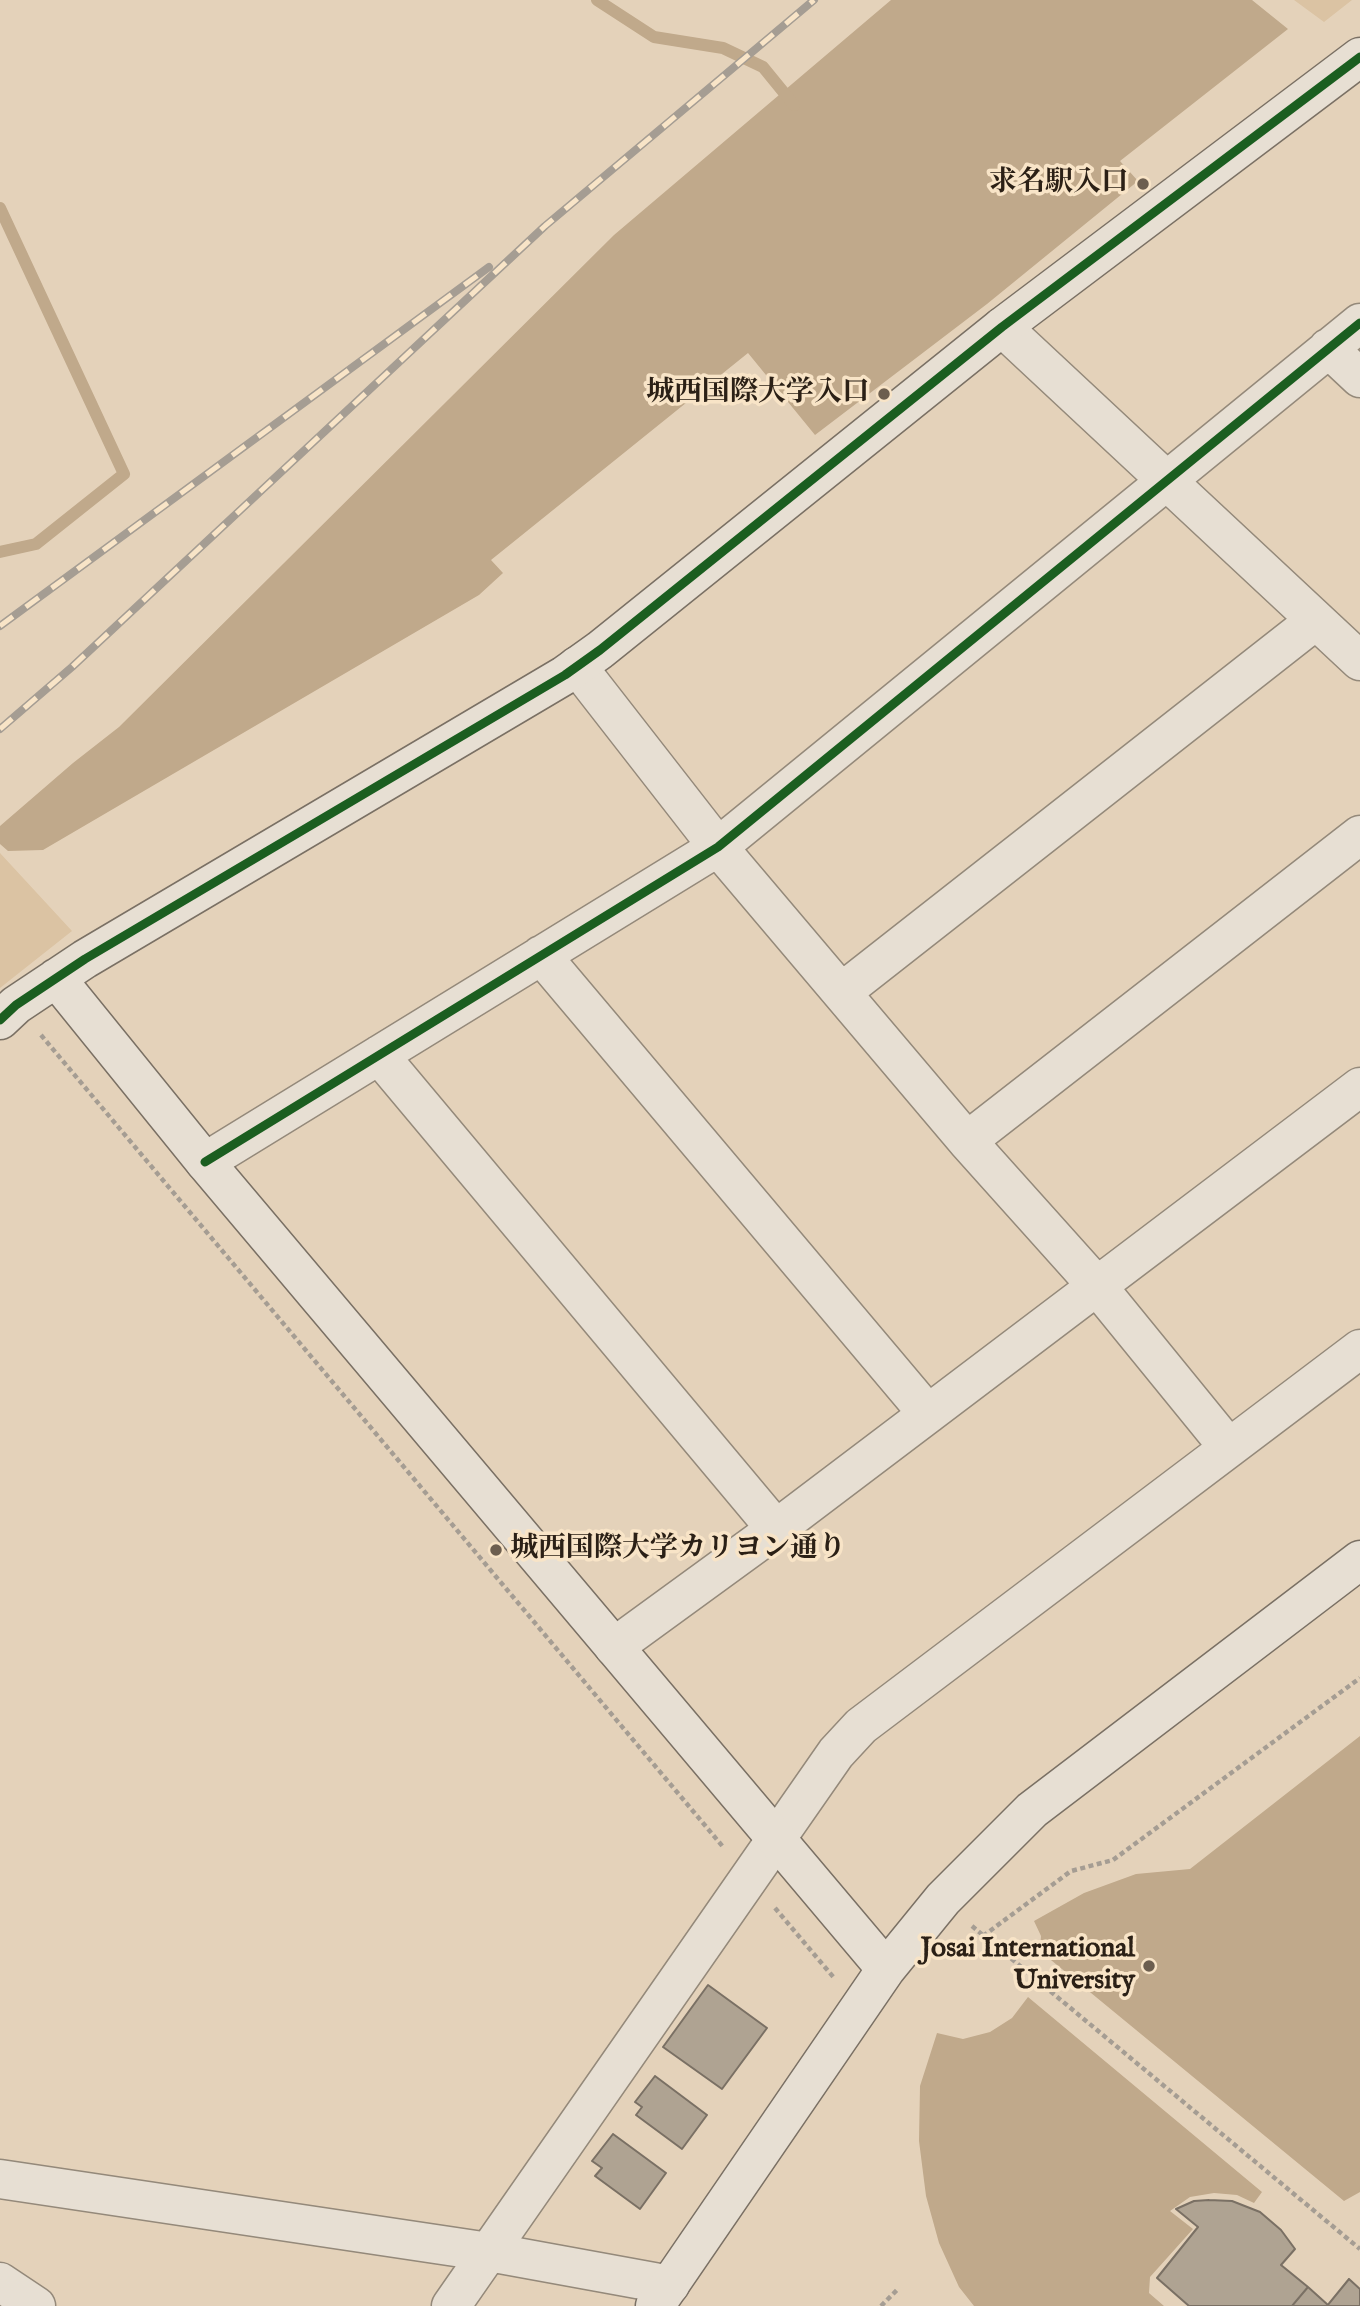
<!DOCTYPE html>
<html>
<head>
<meta charset="utf-8">
<style>
  body { margin:0 }
  canvas { display:block; background:#e4d2ba }
</style>
</head>
<body>
<canvas width="1360" height="2306"></canvas>
<script>
const ctx = document.querySelector('canvas').getContext('2d');
ctx.lineJoin = 'round';
function fillPath(path, color) { ctx.fillStyle = color; ctx.fill(path, 'evenodd'); }
const shape = rows => new Path2D(rows.map(r => 'M' + r).join(''));
function trace(path, color, width, dash) { ctx.strokeStyle = color; ctx.lineWidth = width; ctx.lineCap = dash ? 'butt' : 'round'; ctx.setLineDash(dash || []); ctx.stroke(path); }
function label(font, color, halo, rows, align = 'center') {
  ctx.font = font + ' "IM FELL English","Noto Serif JP",serif'; ctx.lineWidth = 7; ctx.setLineDash([]); ctx.textBaseline = 'middle'; ctx.strokeStyle = halo; ctx.fillStyle = color; for (const [text, x, y, turn = 0] of rows) {
    ctx.save(); ctx.translate(x, y); ctx.rotate((+turn || 0) * Math.PI / 180); ctx.textAlign = isNaN(turn) ? turn : align; if (halo) ctx.strokeText(text, 0, 0); ctx.fillText(text, 0, 0); ctx.restore();
  }
}
fillPath(shape([
  [1294,0,1352,0,1324,22],
  [0,853,72,931,0,988]
]), '#dbc3a3');
fillPath(shape([
  [891,0,1252,0,1288,29,1120,161,1138,181,987,304,815,435,748,353,491,560,503,573,479,595,43,850,8,851,0,844,0,826,73,763,119,727,614,235],
  [1360,1736,1360,2192,1344,2201,1040,1951,1041,1936,1034,1921,1084,1893,1136,1874,1190,1869],
  [1028,1997,1262,2192,1254,2203,1237,2195,1214,2193,1190,2197,1170,2211,1193,2229,1150,2277,1149,2293,1164,2306,974,2306,959,2287,939,2243,926,2196,919,2141,920,2086,937,2033,963,2039,990,2032,1012,2018]
]), '#c0a98b');
trace(shape([
  [597,0,654,37,723,48,763,67,794,105],
  [0,208,124,474,36,544,0,552]
]), '#c0a98b', 12);
const building = shape([
  [708,1985,767,2028,722,2089,663,2047,708,1985],
  [655,2076,707,2115,682,2149,636,2115,642,2107,635,2102,655,2076],
  [613,2134,666,2173,640,2209,595,2176,602,2168,592,2161,613,2134],
  [1209,2200,1232,2201,1260,2212,1281,2230,1295,2249,1281,2265,1308,2287,1292,2306,1189,2306,1157,2278,1198,2227,1176,2209,1194,2201,1209,2200],
  [1349,2279,1360,2289,1360,2306,1327,2306,1349,2279],
  [1308,2287,1328,2305,1327,2306,1292,2306,1308,2287]
]);
fillPath(building, '#afa392');
trace(building, '#7a7064', 2);
const street = shape([
  [1002,327,1360,661],
  [1328,348,1360,378],
  [577,666,718,847,967,1141,1097,1286,1229,1448],
  [541,955,928,1414],
  [842,992,1316,620],
  [379,1055,776,1529],
  [967,1141,1360,835],
  [205,1162,718,847,1360,323],
  [614,1647,776,1529,1360,1087],
  [0,2179,489,2252,670,2285],
  [0,2282,36,2306],
  [451,2306,836,1753,861,1726,1360,1349]
]);
const secondary = shape([
  [56,978,205,1162,886,1969],
  [0,1020,16,1005,85,959,565,675,600,650,1002,327,1360,57],
  [655,2306,886,1969,943,1899,1032,1810,1360,1560]
]);
trace(street, '#94897a', 41);
trace(secondary, '#7a7064', 41);
trace(shape([
  [41,1035,724,1848],
  [775,1908,835,1979],
  [972,1926,1360,2249],
  [983,1936,1071,1871,1113,1860,1360,1678],
  [881,2306,899,2288]
]), '#a59d93', 4.5, [5, 3.5]);
trace(street, '#e7dfd3', 38);
trace(secondary, '#e7dfd3', 38);
const rail = shape([
  [0,626,489,267],
  [0,729,72,667,545,226,814,0]
]);
trace(rail, '#a59d93', 8);
trace(rail, '#f8e4c7', 5, [16]);
trace(shape([
  [0,1020,16,1005,85,959,565,675,600,650,1002,327,1360,57],
  [205,1162,718,847,1360,323]
]), '#1b5e20', 9);
for (const [x, y, r, color] of [
  [1143,184,7,"#6c5e4f"],
  [884,394,7,"#6c5e4f"],
  [496,1550,7,"#6c5e4f"],
  [1149,1966,7,"#6c5e4f"]
]) { const dot = new Path2D(); dot.arc(x, y, r, 0, 2 * Math.PI); ctx.fillStyle = color; ctx.fill(dot); trace(dot, '#f8e4c7', 2.5); }
label('bold 28px', '#2b2016', '#f8e4c7', [
  ["求名駅入口",1129,184],
  ["城西国際大学入口",870,394],
  ["城西国際大学カリヨン通り",510,1550,"left"],
  ["Josai International",1135,1950],
  ["University",1135,1982]
], 'right');
</script>
</body>
</html>
